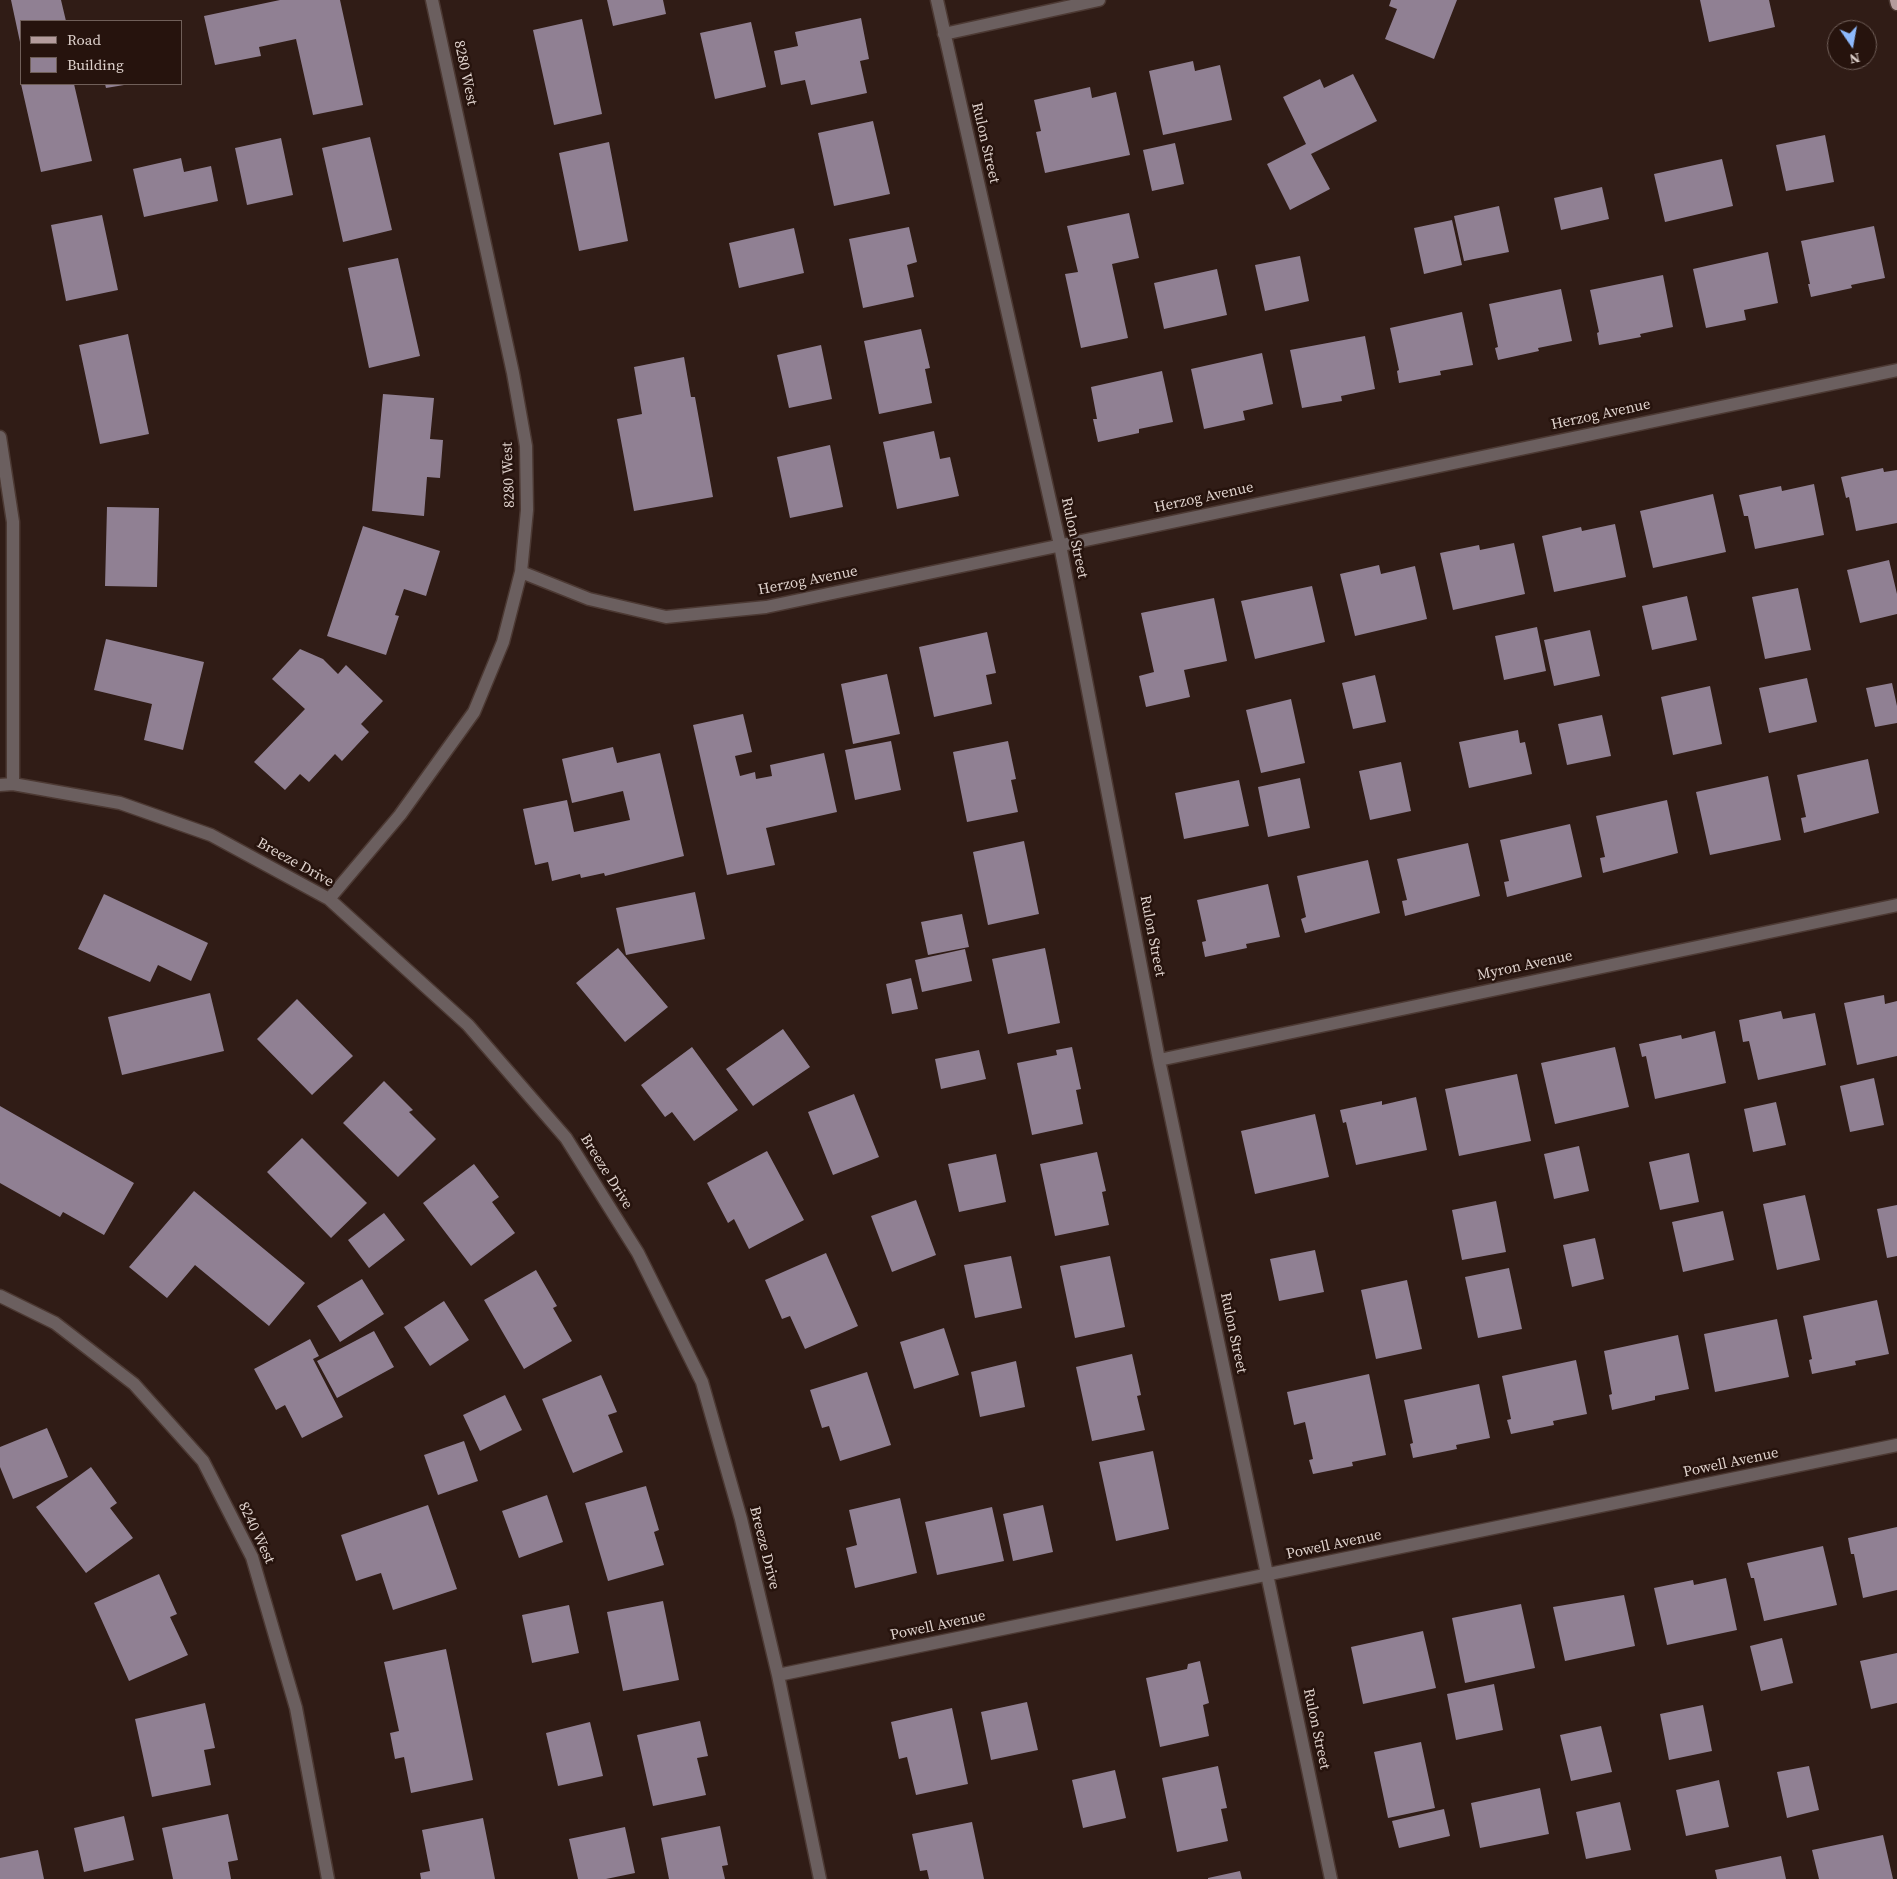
<!DOCTYPE html>
<html>
<head>
<meta charset="utf-8">
<style>
  body { margin:0 }
  #map { position:relative; width:1897px; height:1879px; overflow:hidden; background:#301c16; font-family:"Source Serif 4",serif }
  canvas { display:block }
  .legend { position:absolute; left:20px; top:20px; width:162px; height:65px; box-sizing:border-box; background:#26130d; border:1px solid #705f59; margin:0; padding:6px 9px; list-style:none; font-size:15px; color:#ded1cc }
  .legend li { display:flex; align-items:center; gap:10px; height:25px }
  .legend b { width:25px; border:1px solid #705f59 }
  .north { position:absolute; left:1827px; top:20px; width:50px; height:50px; box-sizing:border-box; background:#26130d; border:1px solid #705f59; border-radius:50%; rotate:168deg; font-size:14px; font-weight:700; line-height:20px; text-align:center; color:#ded1cc }
  .north::after { content:''; display:block; margin:auto; width:18px; height:22px; background:#8db9fc; clip-path:polygon(50% 0,100% 100%,50% 72%,0 100%) }
</style>
</head>
<body>
<div id="map">
<canvas width="1897" height="1879"></canvas>
<ul class="legend">
<li><b style="height:6px;background:#b49c9c"></b>Road</li>
<li><b style="height:14px;background:#908093"></b>Building</li>
</ul>
<div class="north">N</div>
</div>
<script>
const ctx = document.querySelector('canvas').getContext('2d');
ctx.lineJoin = 'round';
function fillPath(path, color) { ctx.fillStyle = color; ctx.fill(path, 'evenodd'); }
const shape = rows => new Path2D(rows.map(r => 'M' + r).join(''));
function trace(path, color, width, dash) { ctx.strokeStyle = color; ctx.lineWidth = width; ctx.lineCap = dash ? 'butt' : 'round'; ctx.setLineDash(dash || []); ctx.stroke(path); }
function label(font, color, halo, rows, align = 'center') {
  ctx.font = font + ' "Source Serif 4",serif'; ctx.lineWidth = 5; ctx.setLineDash([]); ctx.textBaseline = 'middle'; ctx.strokeStyle = halo; ctx.fillStyle = color; for (const [text, x, y, turn = 0] of rows) {
    ctx.save(); ctx.translate(x, y); ctx.rotate((+turn || 0) * Math.PI / 180); ctx.textAlign = isNaN(turn) ? turn : align; if (halo) ctx.strokeText(text, 0, 0); ctx.fillText(text, 0, 0); ctx.restore();
  }
}
fillPath(shape([
  [11,0,61,0,66,21,21,21,20,42],
  [280,0,340,0,363,105,313,115,296,39,259,47,261,56,215,65,204,16],
  [607,0,663,0,666,14,613,26],
  [1391,0,1457,0,1434,59,1385,39,1397,9,1389,6],
  [1700,0,1769,0,1775,27,1709,42],
  [861,18,869,59,860,61,867,93,811,105,805,80,781,85,774,51,798,46,795,32],
  [582,19,602,114,554,125,533,30],
  [751,22,766,87,715,99,700,33],
  [1193,61,1195,71,1220,65,1232,120,1163,135,1149,71],
  [1353,74,1377,121,1311,154,1330,189,1290,210,1267,164,1306,144,1283,97,1320,79,1324,88],
  [21,84,74,84,92,161,41,172],
  [105,84,124,84,124,85,106,88],
  [1090,87,1092,98,1116,92,1130,155,1045,173,1036,132,1041,131,1034,100],
  [873,121,890,194,834,206,818,133],
  [1825,135,1834,182,1786,191,1776,145],
  [370,137,392,230,343,242,322,148],
  [281,138,293,195,247,205,235,148],
  [609,142,628,241,579,251,559,153],
  [1175,143,1184,184,1152,191,1143,150],
  [181,158,184,172,211,166,218,201,144,217,133,169],
  [1722,159,1733,206,1665,222,1654,174],
  [1602,187,1609,219,1561,230,1554,198],
  [1499,206,1509,252,1464,261,1454,216],
  [1129,213,1139,258,1112,264,1128,338,1081,348,1065,274,1078,272,1067,226],
  [102,215,118,290,66,301,51,225],
  [1452,220,1462,265,1424,274,1414,228],
  [1874,226,1885,278,1851,285,1852,288,1811,297,1808,284,1810,284,1801,241],
  [909,227,917,262,907,265,914,297,863,308,849,239],
  [794,228,804,273,739,288,729,243],
  [1768,252,1778,303,1744,310,1746,320,1706,328,1693,269],
  [1300,256,1309,301,1265,311,1255,265],
  [398,258,420,356,369,368,348,268],
  [1217,269,1227,315,1164,329,1154,283],
  [1663,275,1673,327,1640,334,1641,337,1599,345,1597,333,1599,332,1590,290],
  [1561,289,1572,341,1538,348,1539,351,1498,360,1495,348,1498,347,1489,304],
  [1462,312,1473,365,1440,371,1441,375,1399,383,1397,371,1399,370,1390,328],
  [921,329,930,368,925,369,932,403,879,414,864,341],
  [128,334,149,434,100,444,79,345],
  [1365,336,1375,389,1341,396,1342,401,1302,408,1290,350],
  [821,345,832,399,789,408,777,355],
  [1262,353,1273,404,1243,411,1245,420,1204,429,1191,369],
  [684,357,691,397,695,397,713,497,634,511,617,419,642,414,634,367],
  [1162,371,1173,422,1139,429,1139,433,1098,442,1093,419,1097,419,1091,387],
  [383,394,434,398,430,439,443,440,440,478,427,477,424,516,372,511],
  [934,431,940,459,950,457,959,496,897,509,883,442],
  [830,445,843,507,790,518,777,457],
  [1883,468,1884,472,1897,470,1897,523,1856,531,1849,497,1846,498,1841,477],
  [1814,484,1824,535,1755,549,1748,516,1744,516,1739,495,1781,486,1782,491],
  [1713,494,1726,552,1653,568,1640,511],
  [107,507,159,508,157,587,105,586],
  [1615,524,1626,577,1554,592,1542,536,1581,527,1582,531],
  [363,526,440,551,426,596,404,589,395,615,399,616,386,655,327,636],
  [1514,543,1525,594,1453,610,1440,553,1479,545,1480,550],
  [1889,560,1897,594,1897,614,1860,623,1847,570],
  [1379,565,1381,574,1415,566,1427,619,1355,636,1340,574],
  [1312,586,1325,642,1255,659,1241,601],
  [1798,588,1811,650,1765,659,1752,597],
  [1687,596,1697,640,1652,650,1642,606],
  [1214,598,1227,661,1184,670,1190,697,1146,707,1139,676,1154,672,1141,613],
  [1537,627,1546,671,1504,680,1495,636],
  [1590,630,1600,676,1554,686,1544,640],
  [987,632,996,673,986,675,992,704,934,717,919,647],
  [106,639,204,662,183,750,144,740,152,704,94,690],
  [300,649,323,659,338,674,346,665,383,701,361,724,369,732,342,761,335,754,309,782,300,774,285,790,254,762,305,709,272,679],
  [887,674,900,734,853,744,841,684],
  [1375,675,1386,722,1353,729,1342,683],
  [1807,678,1817,722,1769,733,1759,688],
  [1892,683,1897,706,1897,723,1875,727,1866,688],
  [1710,686,1722,744,1673,755,1661,697],
  [1291,699,1305,763,1261,773,1246,710],
  [743,714,752,752,735,756,740,776,755,772,756,779,772,776,770,765,824,753,837,812,766,828,775,865,727,875,693,725],
  [1602,715,1611,756,1567,765,1558,724],
  [1518,730,1520,743,1525,742,1532,774,1469,788,1459,742],
  [891,741,901,790,855,800,845,750],
  [1008,741,1016,779,1011,780,1018,812,967,822,953,752],
  [613,747,617,763,660,753,684,856,605,876,604,873,581,878,580,874,552,881,548,862,535,865,523,809,567,800,574,832,630,820,623,791,572,803,562,759],
  [1868,759,1879,813,1804,833,1801,818,1806,817,1797,775],
  [1401,762,1411,811,1370,820,1359,771],
  [1768,776,1781,840,1710,855,1696,792],
  [1300,778,1310,828,1268,837,1258,787],
  [1239,780,1249,826,1184,839,1175,793],
  [1667,800,1678,853,1603,873,1600,858,1605,857,1596,816],
  [1570,824,1582,877,1507,897,1504,882,1509,881,1500,840],
  [1024,841,1039,914,988,925,973,852],
  [1468,843,1480,896,1405,916,1402,901,1407,900,1397,859],
  [1368,860,1380,913,1305,933,1301,919,1306,917,1297,876],
  [1268,884,1280,937,1246,944,1247,948,1205,957,1202,942,1206,941,1197,900],
  [695,892,705,939,626,955,616,908],
  [104,894,208,943,191,981,158,965,150,982,78,949],
  [962,914,969,947,928,955,921,922],
  [618,948,668,1007,625,1042,576,983],
  [1045,948,1060,1023,1008,1034,992,959],
  [965,949,972,981,922,992,915,960],
  [911,978,918,1009,892,1014,886,984],
  [210,993,224,1051,122,1075,108,1017],
  [1884,995,1885,1004,1897,1001,1897,1056,1857,1065,1844,1003],
  [297,999,353,1056,312,1095,257,1039],
  [1781,1011,1783,1019,1815,1013,1826,1065,1758,1080,1749,1041,1743,1042,1739,1020],
  [783,1029,810,1067,753,1106,726,1069],
  [1715,1031,1726,1083,1655,1099,1646,1056,1642,1057,1639,1044,1681,1035,1682,1039],
  [692,1047,738,1110,694,1141,672,1112,665,1117,641,1085],
  [1072,1047,1081,1089,1076,1090,1083,1124,1032,1135,1017,1063,1057,1055,1056,1050],
  [1615,1047,1629,1107,1555,1124,1541,1063],
  [979,1050,986,1079,941,1089,935,1059],
  [1517,1074,1531,1141,1459,1156,1445,1089],
  [1874,1078,1884,1125,1850,1132,1840,1086],
  [384,1081,413,1110,409,1112,436,1139,398,1177,343,1123],
  [854,1094,879,1157,833,1175,808,1112],
  [1416,1097,1427,1150,1356,1165,1346,1122,1343,1123,1340,1110,1382,1101,1382,1105],
  [1776,1102,1786,1145,1753,1152,1744,1109],
  [0,1106,134,1183,104,1235,63,1212,60,1217,0,1183],
  [1315,1114,1329,1177,1255,1194,1241,1131],
  [302,1138,367,1203,331,1238,267,1172],
  [1579,1146,1589,1191,1554,1199,1544,1154],
  [767,1151,804,1220,749,1249,734,1219,728,1223,707,1183],
  [1097,1152,1106,1191,1102,1192,1109,1225,1055,1236,1040,1164],
  [1689,1153,1699,1202,1660,1210,1649,1162],
  [996,1154,1006,1202,959,1212,948,1164],
  [474,1164,499,1197,492,1202,515,1233,471,1266,423,1203],
  [194,1191,305,1283,269,1326,195,1265,167,1298,129,1267],
  [1805,1195,1820,1260,1777,1270,1763,1204],
  [916,1200,936,1255,892,1272,871,1216],
  [1496,1201,1506,1252,1462,1260,1452,1210],
  [1897,1205,1897,1256,1887,1258,1877,1209],
  [1723,1211,1734,1260,1683,1272,1672,1222],
  [384,1213,405,1240,369,1268,348,1240],
  [1595,1238,1604,1279,1572,1287,1563,1245],
  [1315,1250,1324,1292,1279,1301,1270,1259],
  [826,1253,858,1326,805,1349,790,1316,782,1319,765,1280],
  [1011,1256,1022,1308,975,1318,964,1265],
  [1110,1256,1125,1327,1075,1338,1060,1266],
  [1509,1268,1522,1329,1478,1338,1465,1277],
  [536,1270,557,1306,553,1308,572,1341,524,1369,484,1300],
  [362,1279,384,1314,340,1342,317,1306],
  [1407,1280,1422,1349,1376,1359,1361,1290],
  [1877,1300,1889,1354,1855,1361,1856,1365,1812,1374,1809,1360,1812,1359,1803,1316],
  [444,1301,469,1340,430,1366,404,1327],
  [1777,1319,1789,1377,1715,1392,1704,1334],
  [944,1328,959,1375,914,1389,900,1342],
  [374,1331,394,1367,337,1398,317,1361],
  [1678,1335,1689,1389,1655,1396,1655,1400,1612,1410,1609,1395,1612,1394,1604,1351],
  [310,1339,319,1356,313,1359,343,1417,302,1438,285,1405,276,1410,254,1369],
  [1132,1354,1141,1395,1137,1396,1145,1430,1092,1441,1076,1367],
  [1576,1360,1587,1414,1553,1421,1554,1425,1511,1434,1507,1420,1511,1419,1502,1376],
  [1016,1361,1025,1407,980,1417,971,1372],
  [867,1372,891,1445,840,1461,829,1426,822,1428,810,1390],
  [1369,1374,1386,1455,1352,1462,1353,1466,1313,1474,1309,1460,1313,1459,1305,1422,1294,1425,1287,1392],
  [601,1375,617,1412,608,1415,623,1452,573,1473,542,1399],
  [1479,1384,1490,1438,1456,1445,1457,1449,1413,1458,1410,1444,1413,1443,1404,1400],
  [505,1395,522,1430,480,1451,463,1415],
  [47,1428,68,1477,13,1499,0,1467,0,1447],
  [464,1441,478,1481,438,1495,424,1455],
  [1153,1451,1169,1529,1116,1541,1099,1462],
  [91,1467,117,1503,110,1508,133,1538,86,1573,36,1507],
  [646,1486,659,1530,654,1532,664,1565,608,1581,585,1503],
  [547,1495,563,1542,519,1558,502,1511],
  [900,1498,917,1573,855,1588,846,1548,857,1545,849,1510],
  [428,1505,457,1589,393,1610,381,1573,356,1581,341,1535],
  [1043,1505,1053,1552,1013,1561,1003,1514],
  [992,1507,1004,1561,937,1575,925,1522],
  [1897,1527,1897,1590,1863,1598,1854,1554,1851,1554,1848,1538],
  [1823,1546,1837,1605,1764,1621,1754,1578,1751,1578,1747,1563],
  [159,1574,177,1614,170,1617,188,1655,129,1681,94,1603],
  [1726,1578,1737,1630,1667,1645,1654,1588,1693,1580,1694,1585],
  [1624,1595,1635,1646,1565,1661,1553,1607],
  [663,1601,679,1680,623,1691,607,1612],
  [1521,1604,1535,1668,1465,1683,1452,1618],
  [569,1605,579,1653,532,1663,522,1615],
  [1423,1631,1436,1688,1363,1704,1351,1647],
  [1782,1638,1793,1683,1761,1691,1750,1646],
  [446,1649,473,1780,411,1793,404,1757,395,1759,390,1733,399,1731,384,1662],
  [1897,1653,1897,1703,1871,1709,1860,1661],
  [1200,1661,1209,1703,1203,1705,1209,1736,1160,1747,1146,1678,1187,1669,1188,1664],
  [1494,1684,1503,1730,1456,1740,1447,1694],
  [1027,1702,1038,1750,991,1760,981,1712],
  [205,1703,215,1748,204,1750,211,1785,152,1797,135,1719],
  [1703,1705,1712,1751,1669,1760,1660,1714],
  [952,1708,968,1784,916,1795,907,1757,899,1759,891,1722],
  [700,1721,708,1756,697,1758,706,1795,653,1806,637,1735],
  [590,1722,603,1776,558,1786,546,1733],
  [1601,1726,1612,1772,1571,1781,1560,1735],
  [1421,1742,1435,1808,1388,1818,1374,1752],
  [1218,1766,1227,1808,1221,1809,1228,1841,1177,1852,1162,1778],
  [1809,1766,1819,1810,1787,1818,1777,1772],
  [1115,1770,1126,1818,1083,1828,1072,1780],
  [1719,1780,1729,1827,1686,1836,1676,1790],
  [1540,1788,1549,1834,1480,1848,1471,1803],
  [1620,1802,1631,1850,1586,1859,1576,1812],
  [1444,1809,1450,1836,1399,1848,1392,1821],
  [228,1814,238,1860,228,1862,231,1879,173,1879,162,1828],
  [124,1816,134,1860,84,1872,74,1828],
  [483,1818,495,1879,421,1879,420,1873,430,1871,422,1830],
  [972,1822,984,1879,929,1879,927,1870,920,1871,912,1834],
  [720,1826,728,1865,722,1866,725,1879,669,1879,661,1838],
  [625,1827,635,1873,606,1879,578,1879,569,1839],
  [1883,1835,1893,1879,1819,1879,1812,1850],
  [38,1850,44,1879,0,1879,0,1858],
  [1781,1856,1786,1879,1717,1879,1715,1870],
  [1240,1871,1242,1879,1208,1879,1208,1878]
]), '#908093');
const minor = shape([
  [937,0,1060,545,1159,1060,1331,1879],
  [944,34,1099,0],
  [0,437,13,522,13,784],
  [521,572,589,599,666,617,766,607,1897,370],
  [0,785,13,784,120,803,211,835,329,899,468,1025,566,1138,638,1253,702,1382,741,1519,778,1675,820,1879],
  [329,899,400,815,474,712,503,642,521,572,527,510,526,446,513,373,432,0],
  [1159,1060,1897,905],
  [0,1296,55,1323,134,1384,203,1461,252,1557,296,1708,328,1879],
  [778,1675,1897,1445]
]);
const major = shape([
  [1896,0,1897,4]
]);
trace(minor, '#4c3933', 15);
trace(major, '#4c3933', 15);
trace(minor, '#6b5f5f', 12);
trace(major, '#b49c9c', 12);
label('15px', '#ded1cc', '#26130d', [
  ["8280 West",465,73,78],
  ["Rulon Street",985,143,77],
  ["Herzog Avenue",1601,415,-12],
  ["8280 West",509,475,-92],
  ["Herzog Avenue",1204,498,-12],
  ["Rulon Street",1074,538,78],
  ["Herzog Avenue",808,581,-11],
  ["Breeze Drive",295,863,29],
  ["Rulon Street",1152,936,79],
  ["Myron Avenue",1525,966,-12],
  ["Breeze Drive",606,1172,58],
  ["Rulon Street",1233,1333,78],
  ["Powell Avenue",1731,1463,-12],
  ["8240 West",256,1533,65],
  ["Powell Avenue",1334,1545,-12],
  ["Breeze Drive",764,1548,76],
  ["Powell Avenue",938,1626,-12],
  ["Rulon Street",1316,1729,78]
]);
</script>
</body>
</html>
